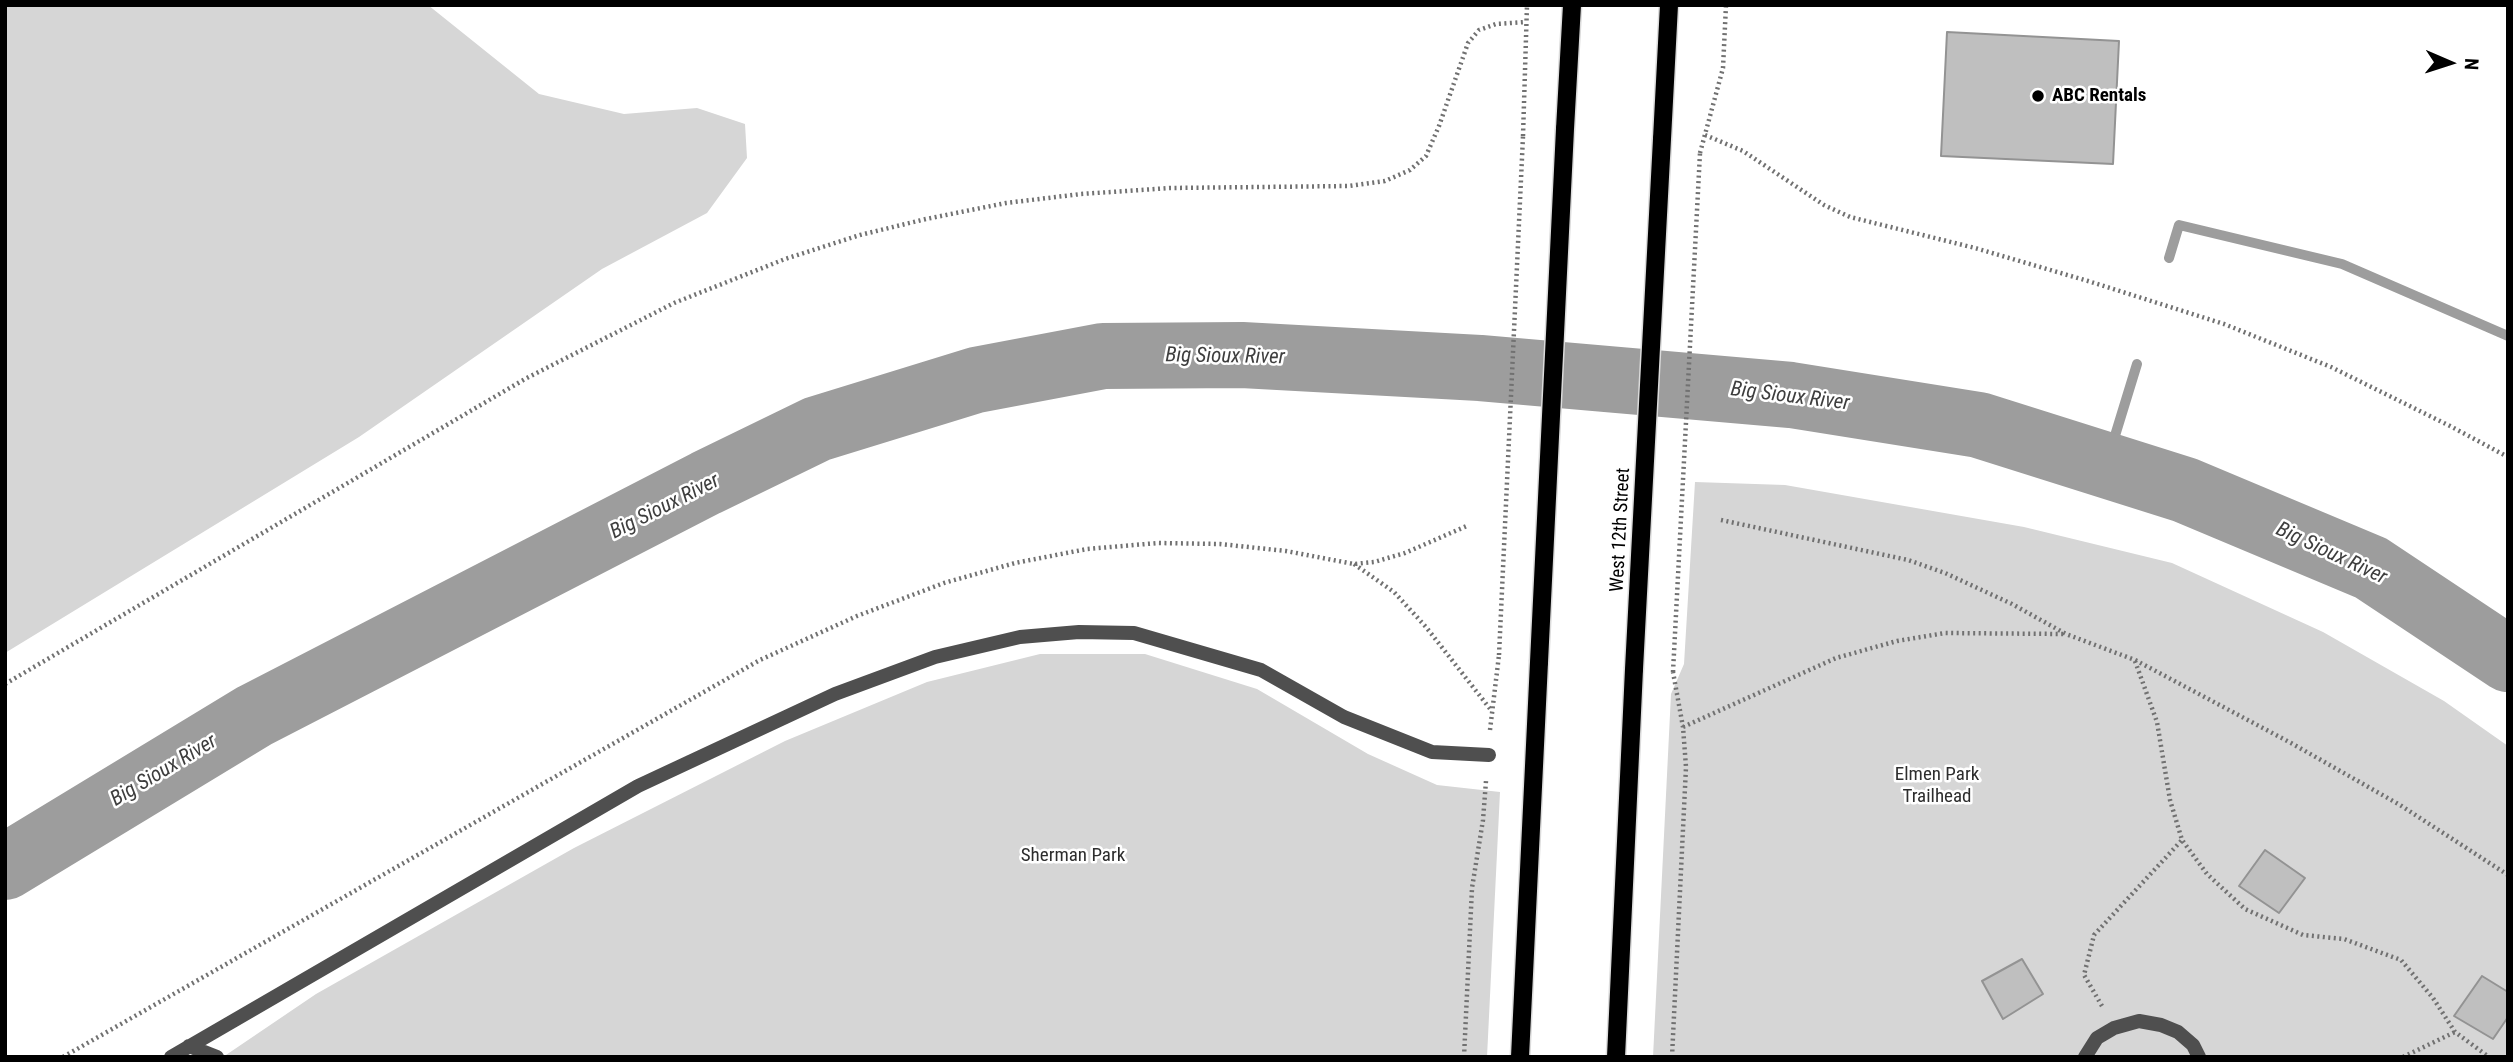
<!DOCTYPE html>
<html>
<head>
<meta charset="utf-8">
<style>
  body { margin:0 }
  #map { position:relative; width:2513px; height:1062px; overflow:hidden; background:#fff; font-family:"Roboto Condensed",sans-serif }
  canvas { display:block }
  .frame { position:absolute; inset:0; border:7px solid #000; pointer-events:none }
  .north { position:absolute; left:2415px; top:28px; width:70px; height:70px; -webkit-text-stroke:5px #fff; paint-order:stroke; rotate:93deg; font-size:19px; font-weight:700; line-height:28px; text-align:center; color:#000 }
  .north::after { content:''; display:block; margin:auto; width:24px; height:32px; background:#000; clip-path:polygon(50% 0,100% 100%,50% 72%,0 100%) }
</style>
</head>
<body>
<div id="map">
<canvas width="2513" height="1062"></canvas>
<div class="frame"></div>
<div class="north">N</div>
</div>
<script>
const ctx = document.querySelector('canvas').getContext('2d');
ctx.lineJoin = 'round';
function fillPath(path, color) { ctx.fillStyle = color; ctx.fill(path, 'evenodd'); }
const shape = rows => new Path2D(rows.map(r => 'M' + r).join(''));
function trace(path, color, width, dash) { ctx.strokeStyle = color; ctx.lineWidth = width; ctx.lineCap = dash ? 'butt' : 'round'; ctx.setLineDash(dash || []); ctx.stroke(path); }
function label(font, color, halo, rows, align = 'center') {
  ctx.font = font + ' "Roboto Condensed",sans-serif'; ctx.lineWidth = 5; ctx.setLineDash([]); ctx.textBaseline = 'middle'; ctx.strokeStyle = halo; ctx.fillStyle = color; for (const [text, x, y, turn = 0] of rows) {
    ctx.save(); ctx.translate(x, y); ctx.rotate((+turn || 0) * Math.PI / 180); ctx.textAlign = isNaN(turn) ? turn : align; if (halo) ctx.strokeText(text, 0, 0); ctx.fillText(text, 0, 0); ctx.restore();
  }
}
fillPath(shape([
  [5,5,428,5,539,94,624,114,697,108,745,124,747,158,707,213,602,269,359,437,5,653],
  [1695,482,1785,485,2024,527,2172,563,2323,632,2444,701,2508,746,2508,1057,1653,1057,1671,694,1684,664],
  [1040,654,1145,654,1257,689,1368,754,1437,785,1500,792,1487,1057,223,1057,316,994,574,848,785,741,927,682]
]), '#d6d6d6');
trace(shape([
  [2169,258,2179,225,2342,264,2508,336],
  [2106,465,2137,364]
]), '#9d9d9d', 10);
trace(shape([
  [5,867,254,716,706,483,817,429,976,380,1103,356,1242,355,1480,368,1791,395,1979,425,2185,490,2371,568,2508,659]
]), '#9d9d9d', 66);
const building = shape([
  [1947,32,2119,41,2113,164,1941,156,1947,32],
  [2265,850,2305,878,2279,913,2239,886,2265,850],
  [2022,959,2043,994,2003,1019,1982,981,2022,959],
  [2482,976,2508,992,2508,1017,2493,1039,2454,1016,2482,976]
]);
fillPath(building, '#bfbfbf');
trace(building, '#939393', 2);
const primary = shape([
  [1565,129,1572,5],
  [1662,139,1669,5],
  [1520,1057,1539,662],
  [1616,1057,1634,669]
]);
trace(primary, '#dbdbdb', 21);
trace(shape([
  [1705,135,1743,151,1824,205,1850,217,1975,248,2088,281,2224,324,2331,367,2450,426,2508,457],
  [1523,136,1527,5],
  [1700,153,1723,68,1726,5],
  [1721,520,1908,560,1945,573,2012,604,2066,634,2135,660,2291,743,2400,805,2508,875],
  [1354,564,1394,592,1426,627,1491,710],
  [2135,661,2157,722,2170,800,2182,840,2207,874,2245,909,2303,935,2344,939,2401,960,2433,998,2455,1032,2489,1057],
  [5,684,525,379,674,303,785,259,860,235,926,219,1006,203,1081,194,1170,188,1349,186,1385,181,1410,170,1426,156,1439,126,1468,43,1479,30,1496,24,1526,22],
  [1683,727,1836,658,1897,641,1945,633,2063,634],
  [1490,730,1499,655],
  [2102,1006,2084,975,2094,935,2182,840],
  [63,1057,760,660,857,616,944,583,1015,563,1087,549,1158,543,1220,544,1286,551,1354,564,1374,562,1405,553,1469,525],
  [1464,1057,1472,888,1483,820,1486,781],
  [1672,1057,1686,767,1683,727,1673,672],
  [2403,1057,2455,1032]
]), '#717171', 4.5, [2, 3.5]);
trace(shape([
  [189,1046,217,1057],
  [171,1057,638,786,835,694,935,657,1020,637,1079,632,1134,633,1261,670,1344,717,1432,752,1489,755],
  [2085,1057,2097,1038,2114,1028,2139,1021,2161,1025,2178,1032,2193,1045,2199,1057]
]), '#4f4f4f', 14);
trace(primary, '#000', 18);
const primaryBridge = shape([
  [1539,662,1565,129],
  [1634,669,1662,139]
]);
trace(primaryBridge, '#dbdbdb', 21, []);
trace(shape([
  [1499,655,1523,136],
  [1673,672,1700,153]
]), '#717171', 4.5, [2, 3.5]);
trace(primaryBridge, '#000', 18);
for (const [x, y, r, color] of [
  [2038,96,7,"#000"]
]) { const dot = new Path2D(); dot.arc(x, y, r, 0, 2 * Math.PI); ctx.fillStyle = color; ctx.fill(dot); trace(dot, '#fff', 2.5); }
label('bold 19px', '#000', '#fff', [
  ["ABC Rentals",2052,96]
], 'left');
label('19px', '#000', '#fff', [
  ["West 12th Street",1621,530,-87]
]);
label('19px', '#2d2d2d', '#fff', [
  ["Elmen Park",1937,775],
  ["Trailhead",1937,797],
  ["Sherman Park",1073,856]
]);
label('italic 21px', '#3e3e3e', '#fff', [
  ["Big Sioux River",1225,357,1],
  ["Big Sioux River",1790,397,7],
  ["Big Sioux River",665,507,-27],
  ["Big Sioux River",2331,554,25],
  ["Big Sioux River",164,771,-31]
]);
</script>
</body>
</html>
